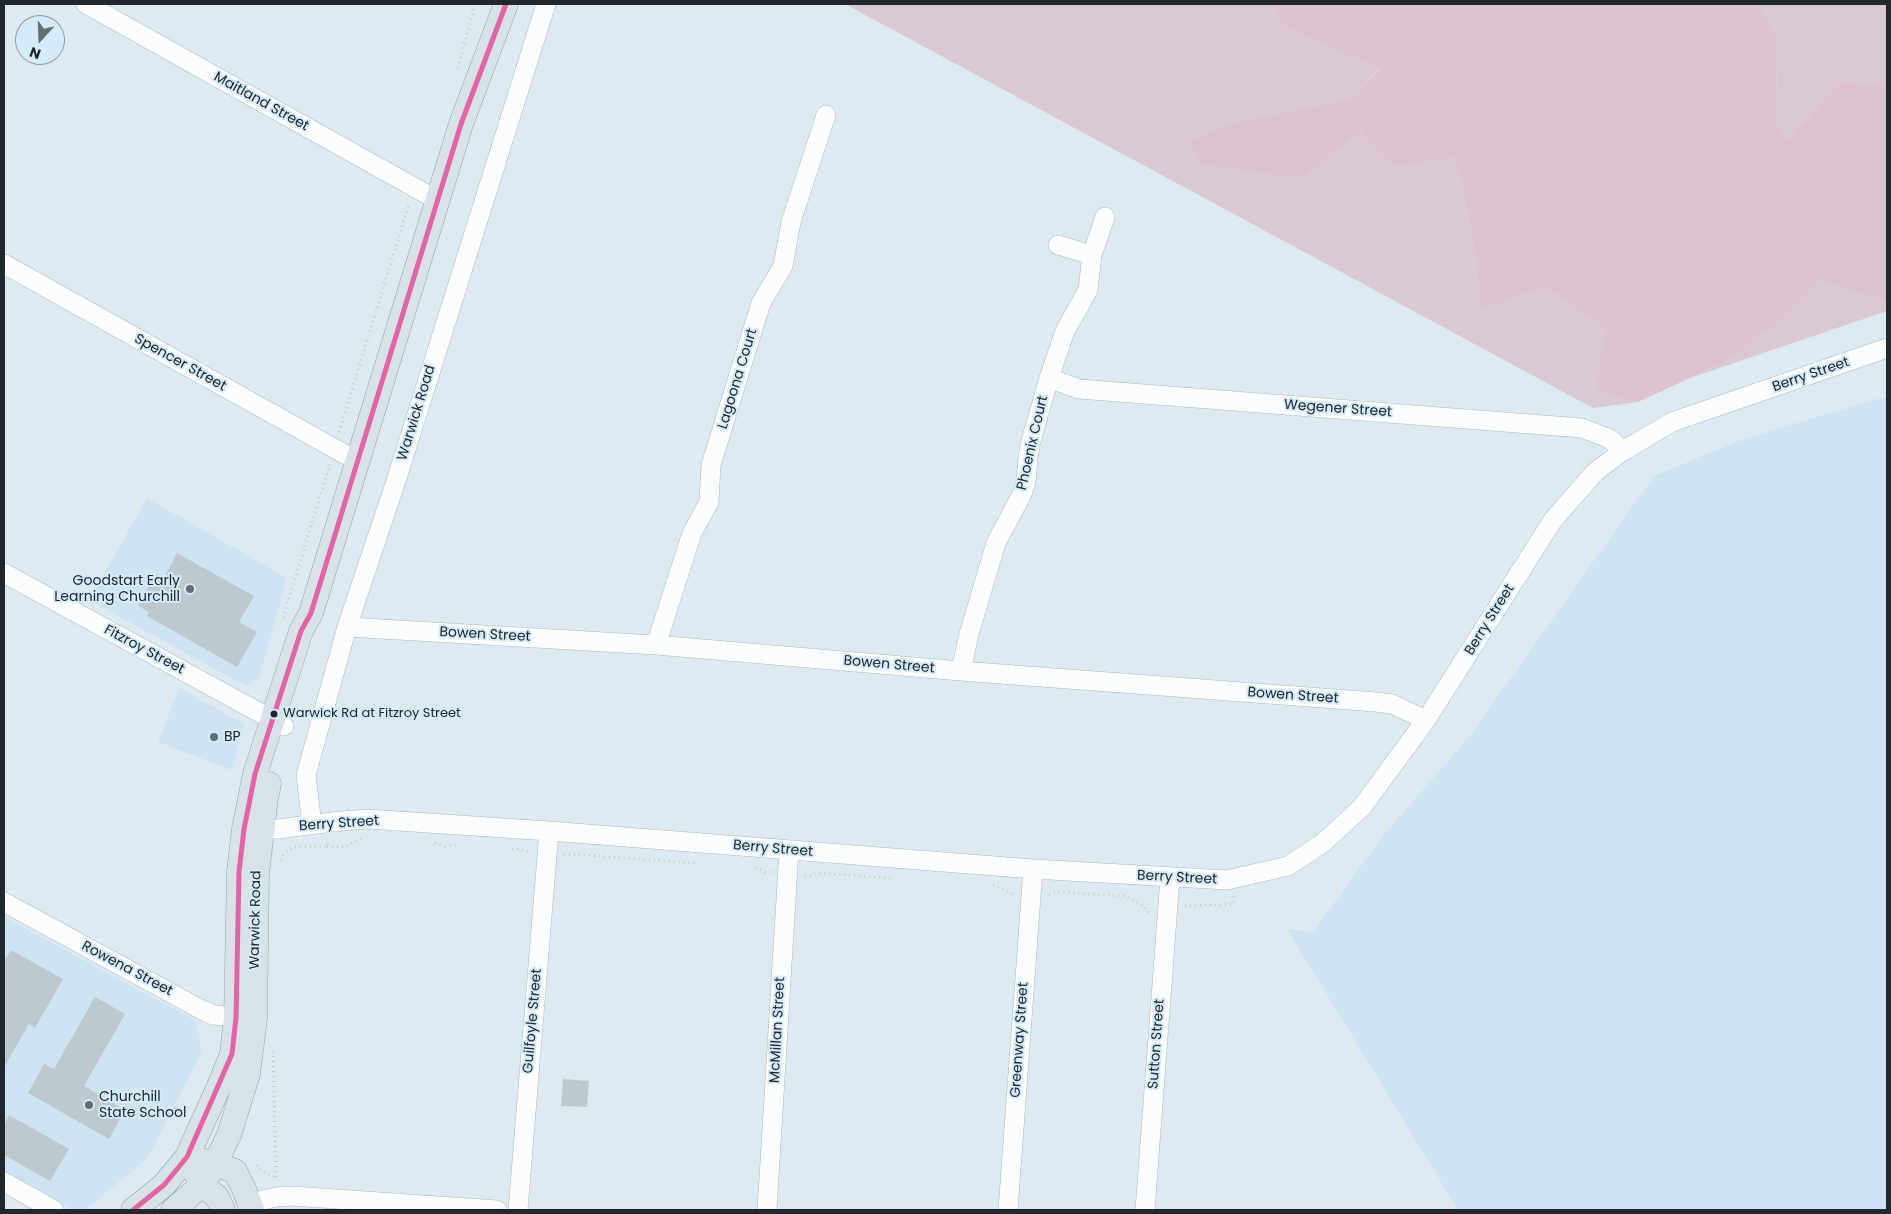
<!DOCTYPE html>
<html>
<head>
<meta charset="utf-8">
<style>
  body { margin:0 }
  #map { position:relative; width:1891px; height:1214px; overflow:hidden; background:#ddeaf2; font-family:Poppins,sans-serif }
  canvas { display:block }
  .frame { position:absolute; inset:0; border:5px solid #20282d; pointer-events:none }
  .north { position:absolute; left:15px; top:15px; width:50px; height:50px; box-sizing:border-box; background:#d5ebfa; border:1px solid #8d9da8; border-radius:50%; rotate:200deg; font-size:14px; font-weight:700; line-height:20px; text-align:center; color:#20282d }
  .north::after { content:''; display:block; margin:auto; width:18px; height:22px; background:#626c72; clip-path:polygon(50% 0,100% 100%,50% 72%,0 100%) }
</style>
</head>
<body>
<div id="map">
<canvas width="1891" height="1214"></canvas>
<div class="frame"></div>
<div class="north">N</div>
</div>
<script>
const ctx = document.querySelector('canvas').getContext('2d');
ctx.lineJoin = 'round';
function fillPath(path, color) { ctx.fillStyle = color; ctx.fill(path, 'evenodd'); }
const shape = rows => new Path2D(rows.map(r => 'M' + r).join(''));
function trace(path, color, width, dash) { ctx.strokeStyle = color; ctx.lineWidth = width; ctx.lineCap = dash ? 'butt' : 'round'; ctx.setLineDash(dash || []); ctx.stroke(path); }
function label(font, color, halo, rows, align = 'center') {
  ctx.font = font + ' Poppins,sans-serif'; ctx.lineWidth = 4; ctx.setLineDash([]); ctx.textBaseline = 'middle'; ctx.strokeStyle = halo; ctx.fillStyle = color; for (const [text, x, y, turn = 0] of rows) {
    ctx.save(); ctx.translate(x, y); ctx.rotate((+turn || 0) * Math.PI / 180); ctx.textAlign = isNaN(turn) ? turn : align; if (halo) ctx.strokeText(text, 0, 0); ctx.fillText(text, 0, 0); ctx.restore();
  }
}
fillPath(shape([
  [1887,396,1887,1210,1458,1210,1287,929,1313,932,1382,837,1469,737,1654,476,1741,440],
  [147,498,287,578,259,678,246,686,89,600],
  [179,688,244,724,232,770,158,742],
  [4,917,195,1020,202,1052,148,1158,85,1210,75,1210,4,1170]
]), '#cee4f3');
fillPath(shape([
  [845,4,1271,4,1284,27,1380,67,1353,98,1240,121,1303,178,1360,132,1395,168,1455,158,1471,228,1481,307,1545,288,1606,326,1598,391,1638,402,1593,408],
  [1761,4,1887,4,1887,85,1842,81,1786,140,1776,119,1777,39],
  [1819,278,1887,302,1887,311,1690,378,1727,361,1791,313]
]), '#dac8d2');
fillPath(shape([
  [1271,4,1761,4,1777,39,1776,119,1786,140,1842,81,1887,85,1887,302,1819,279,1791,313,1727,361,1638,402,1597,391,1605,326,1545,288,1481,308,1471,228,1455,158,1395,168,1360,132,1303,178,1200,164,1189,141,1240,121,1353,98,1380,68,1284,27]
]), '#ddc3cf');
fillPath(shape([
  [177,553,254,596,239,622,257,632,237,667,147,616,149,612,138,606,156,574,164,578],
  [11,950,63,979,35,1028,29,1024,4,1067,4,962],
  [95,997,125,1014,84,1086,125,1110,109,1139,28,1093,44,1064,54,1069],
  [563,1079,589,1081,587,1107,561,1106],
  [9,1115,69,1149,50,1181,4,1155,4,1125]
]), '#bec8cf');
const minor = shape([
  [86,4,437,200],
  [1058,245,1092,255],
  [4,264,357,461],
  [1049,378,1079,389,1582,428,1610,439,1623,451],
  [4,573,284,726],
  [347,627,656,645,961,671,1376,702,1392,704,1426,720],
  [656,645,692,533,709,502,711,465,761,303,783,266,791,222,826,115],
  [961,671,969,634,996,543,1022,494,1026,482,1028,457,1031,441,1049,378,1065,331,1088,290,1092,255,1105,217],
  [312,825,306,775,347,627,397,478,546,4],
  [250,829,278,829,341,821,368,819,549,831,1033,869,1227,880,1288,866,1323,843,1362,807,1426,720,1553,520,1595,472,1623,451,1672,422,1887,348],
  [4,902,202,1010,213,1015,248,1018],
  [4,1182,54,1210],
  [250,1203,276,1197,292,1196,497,1210],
  [518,1210,549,831],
  [767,1210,789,850],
  [1008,1210,1033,869],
  [1145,1210,1170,878]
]);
const major = shape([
  [201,1160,235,1171,244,1189,252,1210],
  [195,1172,202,1185,217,1197,223,1210],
  [133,1210,164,1185,187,1157,220,1084,232,1054,236,1018,239,872,244,829,255,774,301,631,311,613,461,124,506,4],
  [173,1210,202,1185,215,1164,229,1135,248,1074,255,1019,257,873,266,798,269,784]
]);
trace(minor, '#aeb8be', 20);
trace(major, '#89a0ac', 25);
trace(shape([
  [458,68,475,4],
  [339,432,409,204],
  [283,618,330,464],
  [435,843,445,846,456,845],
  [327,847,345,847,362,838],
  [512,849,520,849,530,853],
  [564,855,572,854,695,863],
  [281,860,283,855,288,850,298,846,327,847,328,841],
  [756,867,765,872,771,872],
  [805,875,811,876,817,873,892,878],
  [993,885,1015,895],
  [1049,895,1056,892,1124,896,1141,904,1149,913],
  [1185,906,1233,904,1234,896],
  [273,1051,276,1180],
  [257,1165,262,1171,276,1177]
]), '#c6cacd', 3, [1, 4]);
trace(minor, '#fafcfd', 19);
trace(major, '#d8e3e9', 24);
trace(shape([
  [133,1210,164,1185,187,1157,232,1054,236,1018,239,872,244,829,255,774,301,631,311,613,461,124,506,4]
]), '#e463a4', 5);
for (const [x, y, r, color] of [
  [190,589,5,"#626c72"],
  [274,714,4.5,"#20282d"],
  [214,737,5,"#626c72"],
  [89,1105,5,"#626c72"]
]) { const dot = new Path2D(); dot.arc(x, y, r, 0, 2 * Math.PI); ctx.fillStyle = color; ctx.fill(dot); trace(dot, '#d5ebfa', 2); }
label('13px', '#20282d', '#d5ebfa', [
  ["Warwick Rd at Fitzroy Street",283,714]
], 'left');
label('14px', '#20282d', '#d5ebfa', [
  ["Maitland Street",261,102,29],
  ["Spencer Street",180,363,29],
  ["Berry Street",1811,375,-19],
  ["Lagoona Court",738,379,-73],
  ["Wegener Street",1338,409,4],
  ["Warwick Road",417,413,-73],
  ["Phoenix Court",1033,443,-77],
  ["Berry Street",1490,620,-58],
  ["Bowen Street",485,635,3],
  ["Fitzroy Street",144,650,28],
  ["Bowen Street",889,665,5],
  ["Bowen Street",1293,696,4],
  ["Berry Street",339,824,-4],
  ["Berry Street",773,849,5],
  ["Berry Street",1177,878,3],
  ["Warwick Road",256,920,-89],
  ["Rowena Street",127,969,28],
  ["Guilfoyle Street",533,1021,-85],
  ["McMillan Street",778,1030,-87],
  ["Greenway Street",1020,1040,-86],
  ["Sutton Street",1157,1044,-86]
]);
label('14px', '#20282d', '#d5ebfa', [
  ["Goodstart Early",180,581,"right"],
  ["Learning Churchill",180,597,"right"],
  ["BP",224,737],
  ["Churchill",99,1097],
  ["State School",99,1113]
], 'left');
</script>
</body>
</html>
